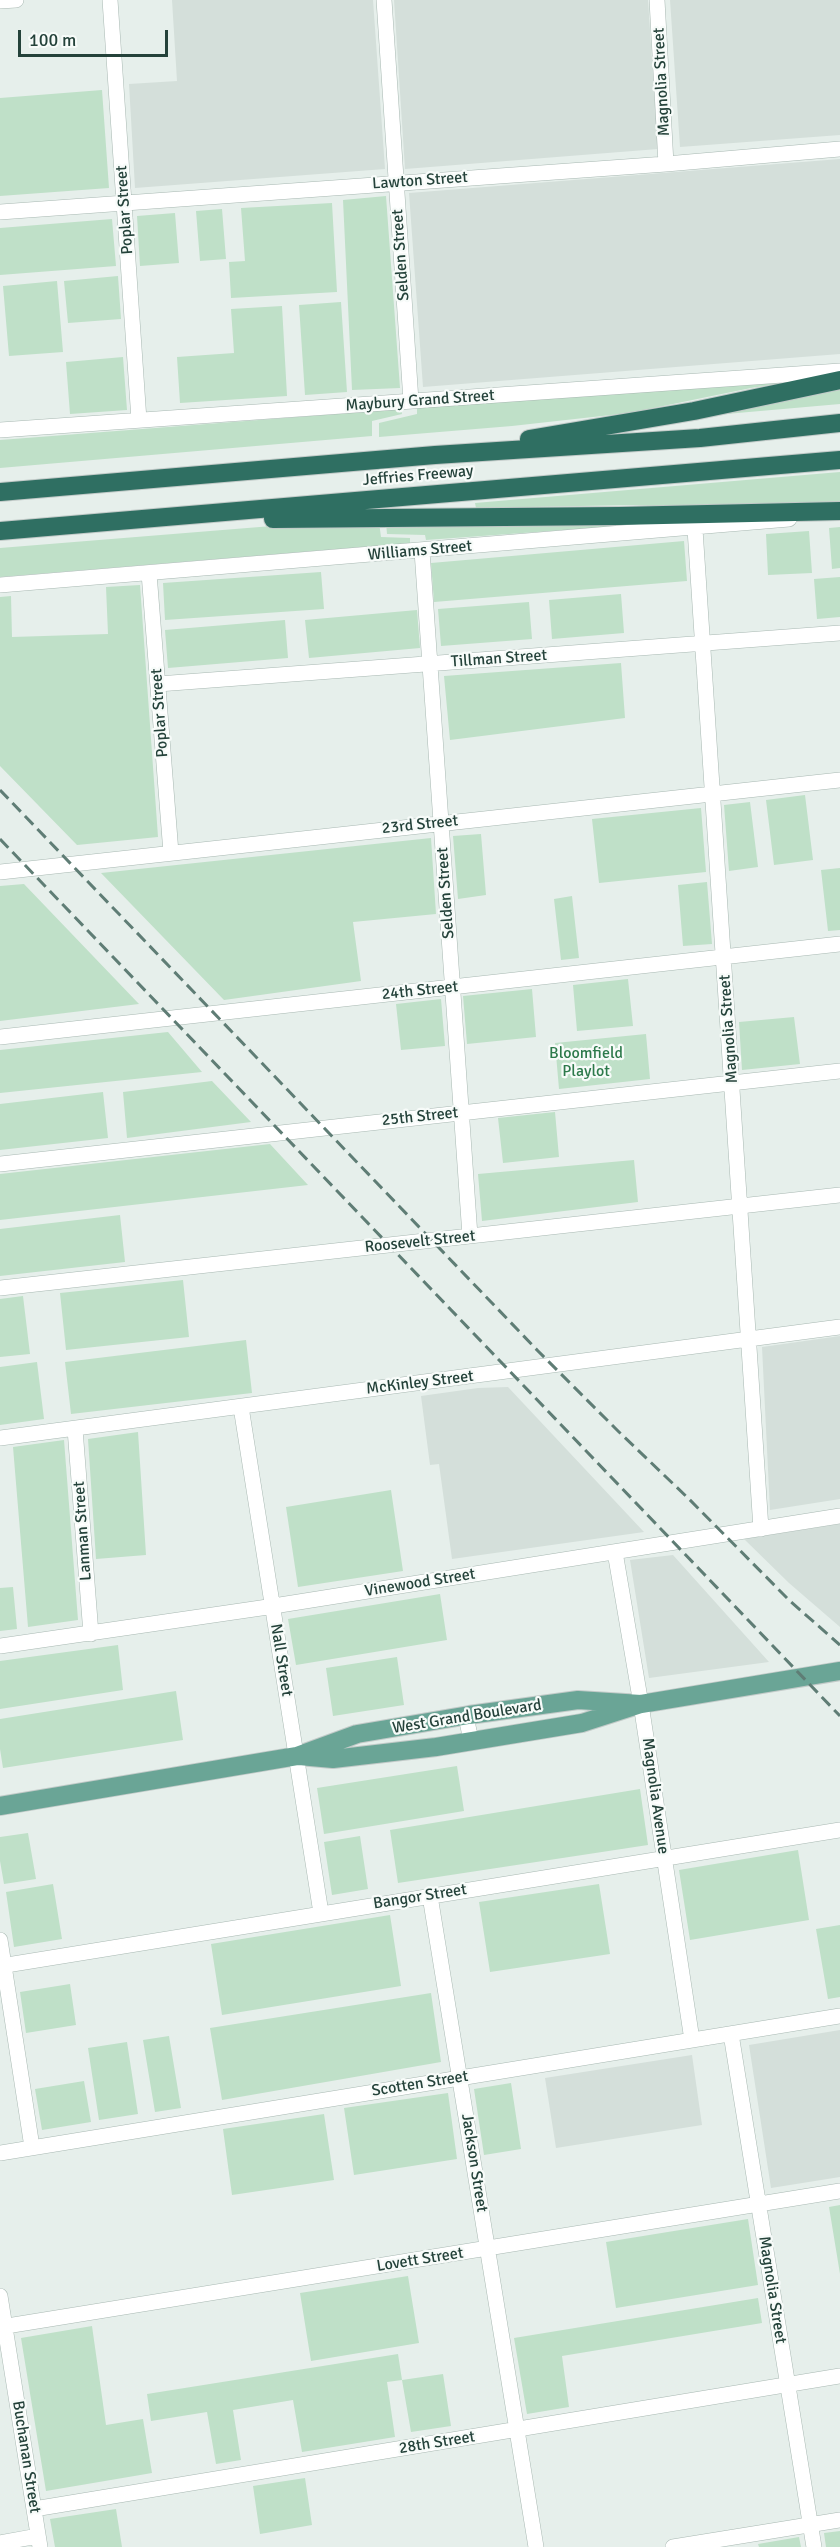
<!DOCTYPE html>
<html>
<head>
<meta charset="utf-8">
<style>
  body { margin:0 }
  #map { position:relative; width:840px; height:2547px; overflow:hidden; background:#e6efeb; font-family:Signika,sans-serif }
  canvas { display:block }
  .scale { position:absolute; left:18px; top:30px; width:150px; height:27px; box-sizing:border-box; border:3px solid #24423a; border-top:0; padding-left:8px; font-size:18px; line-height:21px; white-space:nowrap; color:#24423a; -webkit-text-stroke:4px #f7fbf9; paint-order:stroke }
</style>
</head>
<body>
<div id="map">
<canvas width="840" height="2547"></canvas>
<div class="scale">100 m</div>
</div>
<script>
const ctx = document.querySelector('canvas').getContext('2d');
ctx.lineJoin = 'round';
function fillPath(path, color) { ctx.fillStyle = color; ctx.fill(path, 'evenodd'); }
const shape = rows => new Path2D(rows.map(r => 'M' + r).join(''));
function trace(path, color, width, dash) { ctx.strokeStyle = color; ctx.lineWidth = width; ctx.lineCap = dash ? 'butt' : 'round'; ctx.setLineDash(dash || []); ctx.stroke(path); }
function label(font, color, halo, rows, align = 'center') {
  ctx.font = font + ' Signika,sans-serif'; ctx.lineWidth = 4.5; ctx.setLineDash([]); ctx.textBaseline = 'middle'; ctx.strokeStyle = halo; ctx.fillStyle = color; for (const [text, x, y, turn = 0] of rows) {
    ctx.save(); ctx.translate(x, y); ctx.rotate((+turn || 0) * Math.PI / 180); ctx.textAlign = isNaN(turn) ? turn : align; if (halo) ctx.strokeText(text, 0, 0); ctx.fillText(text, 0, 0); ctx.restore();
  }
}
fillPath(shape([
  [172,0,373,0,385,169,135,188,129,84,177,81],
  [394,0,648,0,658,149,405,169],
  [670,0,840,0,840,135,680,147],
  [840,159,840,354,423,387,409,193],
  [840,1336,840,1499,770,1510,762,1347],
  [508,1387,644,1532,452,1559,439,1464,430,1465,421,1396,478,1388],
  [840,1524,840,1627,789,1583,744,1539],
  [673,1555,769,1662,649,1678,630,1560],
  [840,2030,840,2177,771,2188,749,2045],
  [692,2055,702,2125,556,2148,545,2078]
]), '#d4dfda');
fillPath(shape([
  [102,90,109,188,0,196,0,98],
  [386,196,400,388,352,390,343,200],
  [332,203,337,292,231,298,229,262,245,261,241,208],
  [222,209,226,259,200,261,196,211],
  [175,213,179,263,140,266,137,216],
  [112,219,116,266,0,275,0,228],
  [118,276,121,319,68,323,64,281],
  [57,281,63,352,9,356,3,286],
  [341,302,347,392,305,395,299,305],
  [282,306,287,396,180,403,177,357,234,353,231,309],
  [123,357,127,410,70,414,66,362],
  [815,378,751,388,629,413,512,426,379,437,379,423,417,414,417,408],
  [840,383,840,404,692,417],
  [401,409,402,414,372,421,372,436,0,468,0,440],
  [840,472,840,502,676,507,633,505,476,508,475,503],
  [730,518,426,540,425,535,387,534,386,522],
  [379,522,381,537,410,538,410,543,0,577,0,548,272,526],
  [840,527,840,568,832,569,829,528],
  [809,531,812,573,768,575,766,534],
  [684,541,687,581,434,602,431,563],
  [321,572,324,609,165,620,163,583],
  [840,577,840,617,817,619,814,579],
  [140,585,158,837,77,845,0,766,0,597,11,596,12,637,108,634,106,587],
  [621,594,624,633,552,639,549,600],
  [529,602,532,639,441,646,438,609],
  [417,610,420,648,309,658,305,620],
  [285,620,288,658,168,668,165,630],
  [621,663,625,718,450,740,444,676],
  [805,795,813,860,774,865,766,800],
  [750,802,758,867,729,871,724,805],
  [701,808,706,872,599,883,592,819],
  [481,834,486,895,458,899,453,836],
  [431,838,436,914,353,922,361,981,224,1000,101,873],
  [840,868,840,930,828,931,821,870],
  [707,882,712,944,683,946,678,885],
  [24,884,139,1004,0,1021,0,886],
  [572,896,579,958,561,960,554,899],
  [628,979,633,1026,577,1031,573,985],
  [532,989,536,1037,467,1044,463,996],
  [441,999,445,1046,401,1050,396,1004],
  [794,1017,800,1064,742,1070,739,1022],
  [168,1032,202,1072,0,1093,0,1050],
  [646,1034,650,1079,559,1089,555,1043],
  [212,1081,251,1122,127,1138,123,1092],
  [103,1092,108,1138,0,1150,0,1104],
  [555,1112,559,1157,503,1163,498,1118],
  [270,1144,308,1185,0,1220,0,1174],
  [634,1160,638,1202,482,1221,478,1174],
  [120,1215,125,1262,0,1276,0,1229],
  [183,1280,189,1337,66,1350,60,1293],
  [23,1296,30,1354,0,1357,0,1299],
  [246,1340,252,1393,71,1414,65,1362],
  [37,1362,44,1419,0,1425,0,1367],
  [138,1432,146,1555,96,1559,88,1439],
  [64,1440,78,1620,28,1627,13,1447],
  [391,1490,403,1571,298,1587,286,1507],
  [13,1587,17,1629,0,1631,0,1588],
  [440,1594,447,1640,296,1665,288,1619],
  [118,1645,123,1690,0,1709,0,1661],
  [397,1657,404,1705,333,1716,326,1668],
  [176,1691,183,1740,3,1768,0,1749,0,1719],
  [457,1766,464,1811,324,1834,317,1788],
  [640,1789,648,1845,398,1883,390,1830],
  [28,1833,36,1879,4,1884,0,1861,0,1837],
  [360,1836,368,1889,332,1895,324,1842],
  [798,1850,809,1920,690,1940,679,1870],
  [53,1884,62,1939,14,1947,6,1892],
  [599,1884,610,1954,490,1972,479,1902],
  [390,1915,401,1986,222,2015,211,1944],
  [840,1925,840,1997,828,1999,816,1929],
  [70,1984,76,2025,26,2033,20,1992],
  [431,1993,441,2062,222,2100,210,2028],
  [169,2036,181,2108,155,2112,143,2040],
  [127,2042,138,2114,99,2120,88,2048],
  [84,2081,91,2122,42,2130,35,2089],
  [511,2083,521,2149,484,2155,474,2089],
  [448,2093,457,2159,354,2175,344,2108],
  [324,2114,334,2180,232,2195,223,2129],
  [840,2205,840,2274,829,2207],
  [748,2219,758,2285,616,2308,606,2242],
  [408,2276,419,2343,311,2361,300,2293],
  [758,2298,762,2323,562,2356,569,2407,527,2414,514,2338],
  [92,2326,106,2425,143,2419,152,2473,46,2491,21,2338],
  [398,2354,402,2380,443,2374,451,2426,411,2432,402,2380,387,2382,395,2437,302,2452,293,2400,233,2410,241,2460,216,2464,207,2412,151,2421,147,2394],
  [305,2478,312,2525,260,2534,253,2486],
  [116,2509,122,2547,55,2547,50,2519],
  [840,2531,840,2547,826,2547,824,2533],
  [799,2537,801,2547,759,2547,758,2544]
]), '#bfe0c8');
const minor = shape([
  [110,0,139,420],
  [384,0,411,401],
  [657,0,666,164],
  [0,1,16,0],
  [0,212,666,164,840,149],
  [0,430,840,371],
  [695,529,761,1529],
  [422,551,470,1236],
  [149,573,171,853],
  [0,585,789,519],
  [158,684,840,633],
  [0,872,840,780],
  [0,1037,840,944],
  [0,1164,840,1071],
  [0,1288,840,1195],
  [241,1407,321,1913],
  [75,1429,91,1634],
  [0,1438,840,1327],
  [615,1552,641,1704,692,2040],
  [0,1646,261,1608,840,1516],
  [466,1716,471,1741],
  [430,1896,536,2547],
  [0,1940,32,2147],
  [0,1966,840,1830],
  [731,2034,814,2547],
  [0,2153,840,2016],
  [0,2296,40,2547],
  [0,2327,840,2191],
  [34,2509,840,2376],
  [0,2543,38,2536],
  [673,2547,840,2520]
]);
const major = shape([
  [299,1756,333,1759,436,1747,582,1723,641,1704,840,1671],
  [0,1806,297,1756,357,1734,469,1715,578,1700,641,1704]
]);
const highway = shape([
  [529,439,694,411,840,380],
  [0,492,435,455,700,438,840,423],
  [273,519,619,516,840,511],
  [0,531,840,460]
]);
trace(minor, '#a8b8b2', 16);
trace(major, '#c2cac8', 20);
trace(highway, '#c2cac8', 20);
trace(minor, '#fff', 15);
trace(major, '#6aa596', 18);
trace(highway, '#2f6f62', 18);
trace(shape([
  [0,790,538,1351,618,1431,689,1499,790,1601,840,1645],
  [0,839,840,1716]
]), '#5f7d75', 3, [12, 6]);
label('16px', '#24423a', '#f7fbf9', [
  ["Magnolia Street",662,82,-93],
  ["Lawton Street",420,181,-4],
  ["Poplar Street",125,210,-94],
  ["Selden Street",401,255,-94],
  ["Maybury Grand Street",420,401,-4],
  ["Jeffries Freeway",418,476,-5],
  ["Williams Street",420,551,-5],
  ["Tillman Street",499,659,-4],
  ["Poplar Street",160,713,-94],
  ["23rd Street",420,825,-6],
  ["Selden Street",446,893,-94],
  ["24th Street",420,991,-6],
  ["Magnolia Street",729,1029,-94],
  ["25th Street",420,1117,-6],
  ["Roosevelt Street",420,1242,-6],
  ["McKinley Street",420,1383,-7],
  ["Lanman Street",83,1531,-94],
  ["Vinewood Street",420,1583,-9],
  ["Nall Street",281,1660,81],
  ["West Grand Boulevard",467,1717,-9],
  ["Magnolia Avenue",655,1796,82],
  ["Bangor Street",420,1897,-9],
  ["Scotten Street",420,2084,-9],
  ["Jackson Street",474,2163,81],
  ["Lovett Street",420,2260,-9],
  ["Magnolia Street",772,2290,81],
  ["28th Street",437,2443,-9],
  ["Buchanan Street",26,2457,81]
]);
label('16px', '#2d7a4b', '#f7fbf9', [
  ["Bloomfield",586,1054],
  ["Playlot",586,1072]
]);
</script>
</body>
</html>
